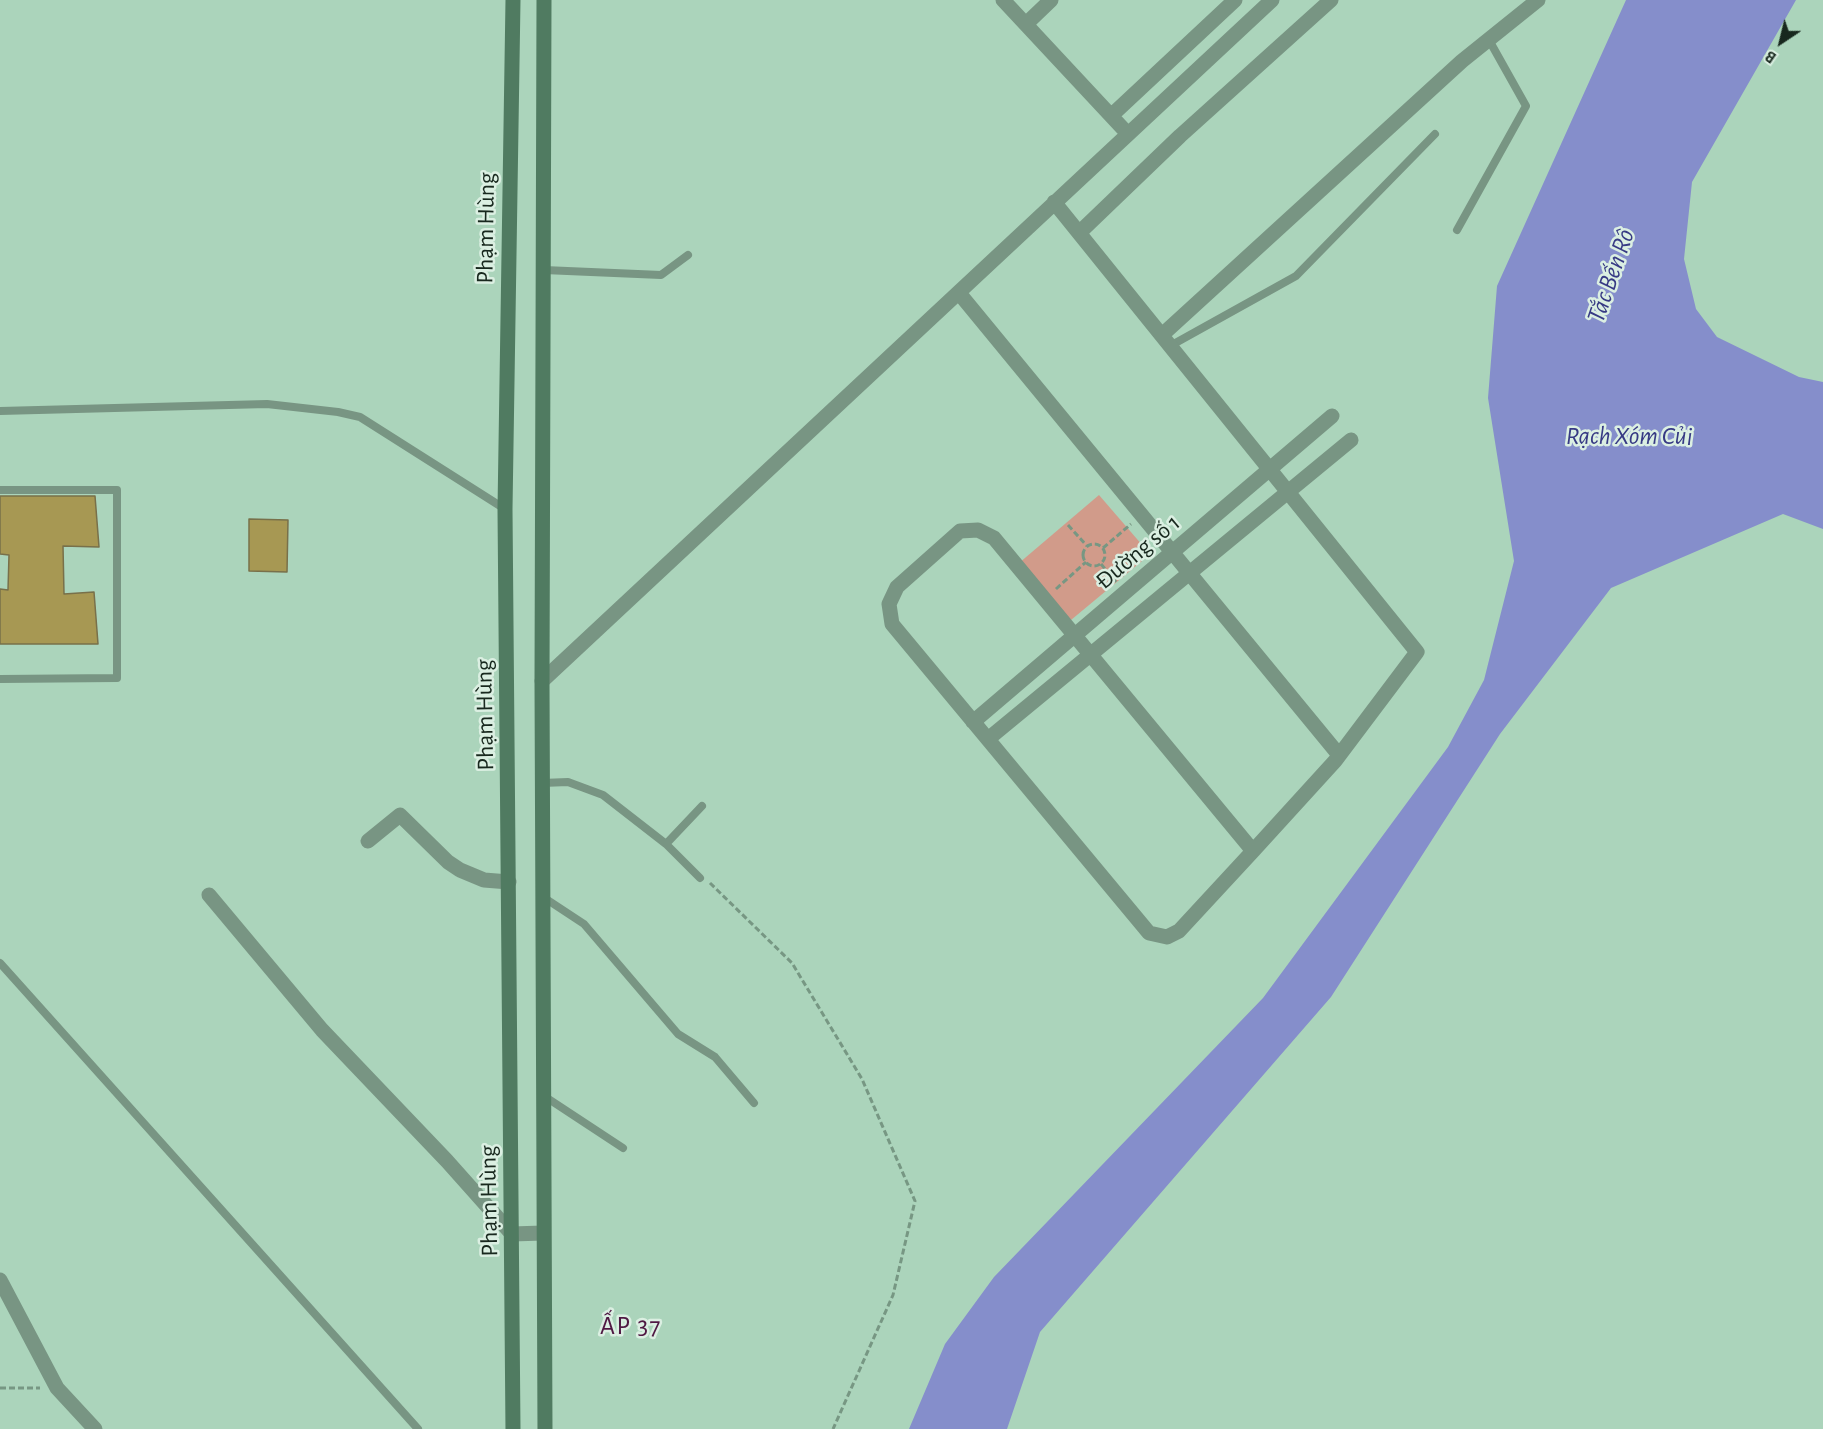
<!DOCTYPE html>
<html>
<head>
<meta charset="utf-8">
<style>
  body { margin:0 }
  #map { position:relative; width:1823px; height:1429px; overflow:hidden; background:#abd4bb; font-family:"Alegreya Sans",sans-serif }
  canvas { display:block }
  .north { position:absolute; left:1751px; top:12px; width:60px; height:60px; -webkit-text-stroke:4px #dbefe2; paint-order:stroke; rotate:215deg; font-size:16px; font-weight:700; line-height:24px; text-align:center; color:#18281e }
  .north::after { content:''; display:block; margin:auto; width:21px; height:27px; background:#18281e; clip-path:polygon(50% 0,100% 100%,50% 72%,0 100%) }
</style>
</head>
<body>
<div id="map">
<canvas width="1823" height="1429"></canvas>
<div class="north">B</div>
</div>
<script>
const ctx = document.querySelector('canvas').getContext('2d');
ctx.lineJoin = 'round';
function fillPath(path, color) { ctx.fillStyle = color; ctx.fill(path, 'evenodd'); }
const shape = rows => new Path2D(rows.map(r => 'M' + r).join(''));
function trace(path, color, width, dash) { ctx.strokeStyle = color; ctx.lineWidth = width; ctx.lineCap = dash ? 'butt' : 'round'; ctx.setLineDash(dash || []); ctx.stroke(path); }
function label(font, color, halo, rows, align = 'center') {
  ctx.font = font + ' "Alegreya Sans",sans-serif'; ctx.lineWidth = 5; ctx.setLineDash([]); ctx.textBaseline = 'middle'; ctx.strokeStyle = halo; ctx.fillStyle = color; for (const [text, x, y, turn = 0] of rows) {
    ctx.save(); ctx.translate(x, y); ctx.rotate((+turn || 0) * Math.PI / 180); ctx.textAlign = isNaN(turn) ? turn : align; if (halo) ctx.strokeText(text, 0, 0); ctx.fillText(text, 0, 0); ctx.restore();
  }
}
fillPath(shape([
  [1099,495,1143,546,1142,561,1071,620,1012,569]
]), '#d19b8a');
fillPath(shape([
  [1626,0,1796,0,1692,182,1684,259,1696,309,1717,337,1799,377,1823,382,1823,529,1783,514,1611,588,1500,734,1331,997,1040,1332,1007,1429,909,1429,945,1344,994,1277,1263,998,1448,747,1484,680,1514,561,1488,398,1497,286]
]), '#858ecb');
const building = shape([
  [0,496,95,496,99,547,63,546,64,594,94,592,98,644,0,644,0,589,8,590,9,555,0,554,0,496],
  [249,519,288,520,287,572,249,571,249,519]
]);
fillPath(building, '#a79853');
trace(building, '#78704a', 1.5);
trace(shape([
  [1068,525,1087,546],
  '1083 555a11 11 0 1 1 22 0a11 11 0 1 1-22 0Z',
  [1103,548,1131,524],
  [1101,564,1116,582],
  [1056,589,1086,562],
  [710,883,792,963,862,1079,915,1201,893,1295,833,1429],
  [0,1388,40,1388]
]), '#779783', 3, [6, 3]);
trace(shape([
  [1457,230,1526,106,1489,40],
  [544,270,661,275,688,255],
  [1170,346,1296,276,1435,134],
  [0,411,267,404,338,412,360,417,505,509],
  [0,490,117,490,117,678,0,679],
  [542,783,568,782,603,795,666,844,700,878],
  [666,844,702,806],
  [543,897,584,924,678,1034,715,1057,754,1103],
  [0,963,418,1429],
  [544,1096,623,1148]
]), '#789583', 8);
trace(shape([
  [1003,0,1128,134],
  [1026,24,1051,0],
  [1112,115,1235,0],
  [1054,202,1417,652,1335,761,1253,851,1179,931,1167,937,1149,933,892,624,889,604,897,587,960,531,978,530,994,538,1253,851],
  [1079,233,1180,136,1331,0],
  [959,293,1339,755],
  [1162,335,1462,61,1538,0],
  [542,681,1272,0],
  [973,722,1332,416],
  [988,739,1351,440],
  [368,841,400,815,448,862,460,870,484,880,509,882],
  [209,895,322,1030,447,1161,512,1234,543,1233],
  [0,1280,57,1388,95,1429]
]), '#789583', 15);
trace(shape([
  [513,0,505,509,513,1429],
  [544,0,542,681,545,1429]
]), '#507b61', 15);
label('24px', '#18281e', '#dbefe2', [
  ["Phạm Hùng",486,228,-89],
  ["Đường số 1",1138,552,-40],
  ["Phạm Hùng",485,715,-91],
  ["Phạm Hùng",489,1201,-91]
]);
label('italic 26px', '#373a84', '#dbefe2', [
  ["Tắc Bến Rô",1611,276,-71],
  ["Rạch Xóm Củi",1629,436]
]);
ctx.letterSpacing = '1.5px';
label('26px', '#4f1843', '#dbefe2', [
  ["ẤP 37",631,1326]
]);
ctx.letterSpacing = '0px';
</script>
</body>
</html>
